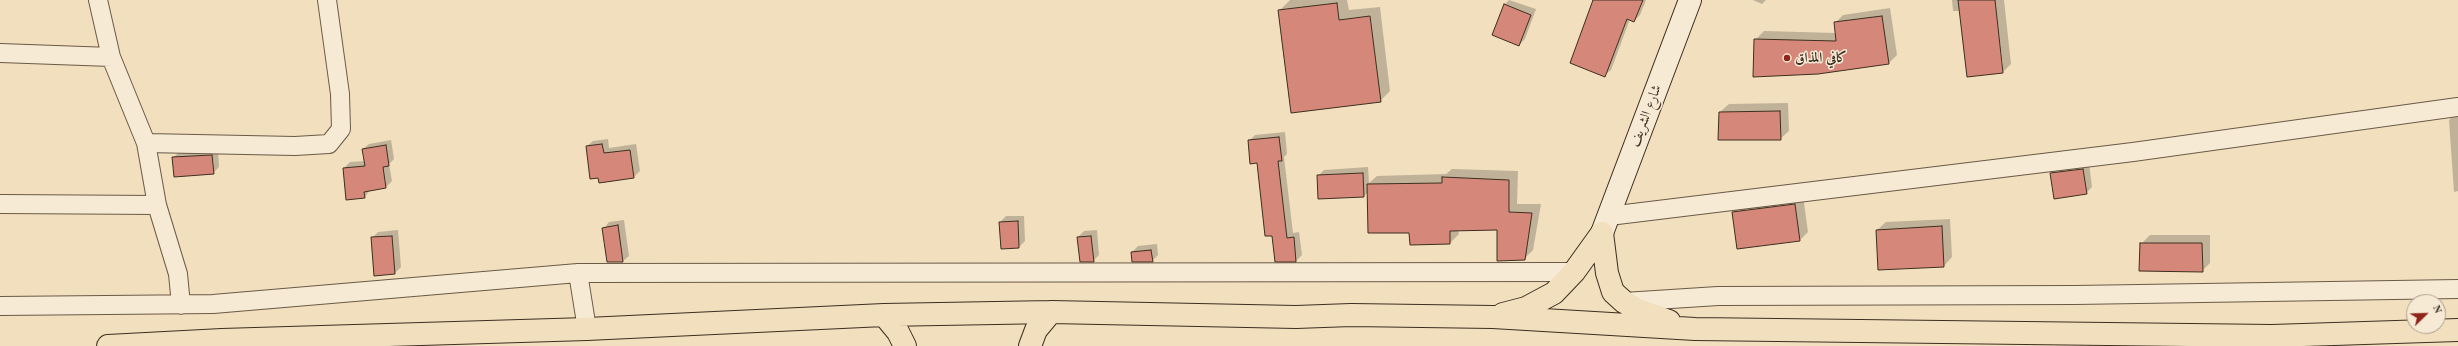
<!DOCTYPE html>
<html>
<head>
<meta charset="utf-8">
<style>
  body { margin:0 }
  #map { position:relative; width:2458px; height:346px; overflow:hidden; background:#f1dfbe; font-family:"Old Standard TT",serif }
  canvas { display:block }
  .north { position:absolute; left:2406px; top:294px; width:40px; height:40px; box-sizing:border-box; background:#f6ead5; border:1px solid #ac9f8c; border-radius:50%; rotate:67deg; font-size:11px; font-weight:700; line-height:16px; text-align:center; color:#3d2e1f }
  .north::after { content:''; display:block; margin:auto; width:14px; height:18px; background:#8f2418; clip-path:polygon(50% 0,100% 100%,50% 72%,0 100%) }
</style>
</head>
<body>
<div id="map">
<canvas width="2458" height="346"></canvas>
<div class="north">N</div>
</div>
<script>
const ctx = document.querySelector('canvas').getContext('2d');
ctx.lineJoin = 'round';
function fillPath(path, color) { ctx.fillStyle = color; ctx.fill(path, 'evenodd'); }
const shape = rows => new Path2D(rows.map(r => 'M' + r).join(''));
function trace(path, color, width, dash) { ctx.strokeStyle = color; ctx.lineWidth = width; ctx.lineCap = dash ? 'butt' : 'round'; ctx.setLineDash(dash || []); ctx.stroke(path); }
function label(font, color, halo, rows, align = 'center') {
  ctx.font = font + ' "Old Standard TT",Amiri,serif'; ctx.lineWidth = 3; ctx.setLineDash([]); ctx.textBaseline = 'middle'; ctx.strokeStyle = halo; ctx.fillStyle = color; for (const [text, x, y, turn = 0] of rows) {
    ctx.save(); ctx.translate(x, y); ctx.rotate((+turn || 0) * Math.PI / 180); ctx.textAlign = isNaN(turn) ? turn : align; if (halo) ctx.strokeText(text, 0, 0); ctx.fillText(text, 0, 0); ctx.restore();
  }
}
fillPath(shape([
  [1290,0,1347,0,1349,10,1380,7,1390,91,1380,101,1280,10],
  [1509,0,1536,9,1525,39,1519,45,1504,5],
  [1594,0,1646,0,1640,15,1634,21,1630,19,1611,70,1605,75],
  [1753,0,1766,0,1762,4],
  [1952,0,2004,0,2011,64,2003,72,1961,11,1953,11],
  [1997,18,2003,66,2001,66],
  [1890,8,1897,55,1889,63,1755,40,1764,31,1836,33,1835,23,1843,15],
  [1788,103,1789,131,1780,139,1720,112,1729,104],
  [2458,111,2458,191,2454,192,2449,120],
  [1285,132,1287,154,1284,157,1293,233,1299,232,1302,255,1296,261,1276,261,1273,234,1257,162,1249,141,1255,135],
  [608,139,609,148,636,144,640,171,634,177,587,146,593,141],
  [391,140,394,159,389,164,392,181,386,187,370,190,365,197,344,168,350,162,365,161,363,149,369,144],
  [218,149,219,167,213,173,173,158,179,152],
  [2089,163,2092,187,2086,193,2051,173,2056,167],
  [1368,167,1369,183,1377,176,1446,174,1452,169,1518,171,1517,204,1541,204,1533,250,1524,259,1498,229,1458,230,1459,234,1450,243,1410,232,1369,191,1364,196,1318,176,1324,170],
  [1803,196,1808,232,1800,240,1733,212,1742,204],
  [1006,216,1024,216,1025,241,1019,247,1001,248,1000,222],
  [1950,219,1952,257,1944,266,1877,230,1886,222],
  [624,220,629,256,623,261,604,228,609,222],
  [398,230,401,267,395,273,375,275,372,238,378,232],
  [1097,230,1099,255,1093,261,1078,237,1084,231],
  [2150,235,2210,235,2210,263,2202,271,2141,244],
  [1157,244,1158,255,1152,261,1132,252,1138,246]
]), '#0003');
const building = shape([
  [1593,0,1643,0,1634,22,1627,19,1605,77,1570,63,1593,0],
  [1958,0,1995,0,2003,73,1967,77,1958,0],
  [1337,3,1339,20,1370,16,1381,102,1291,113,1278,10,1337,3],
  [1504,4,1531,15,1519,46,1492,35,1504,4],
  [1882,16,1889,64,1818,74,1753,77,1754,39,1836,41,1834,22,1882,16],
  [1780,111,1781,140,1718,140,1719,112,1780,111],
  [1279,137,1282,161,1278,161,1287,238,1294,237,1296,262,1275,262,1272,236,1265,236,1257,163,1250,164,1248,140,1279,137],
  [602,144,604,153,630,150,634,178,599,183,598,178,590,179,586,146,602,144],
  [386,145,389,166,383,167,386,188,364,192,365,198,346,200,343,168,365,166,362,149,386,145],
  [212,155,214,174,174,177,172,157,212,155],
  [2083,169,2087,194,2054,199,2050,173,2083,169],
  [1363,173,1364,197,1318,199,1317,175,1363,173],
  [1442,177,1509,180,1509,212,1532,213,1525,260,1497,261,1497,230,1450,231,1450,244,1410,245,1409,233,1368,233,1367,184,1442,183,1442,177],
  [1795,204,1800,241,1737,249,1732,212,1795,204],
  [1018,221,1019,248,1001,249,999,222,1018,221],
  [618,225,623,262,607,262,602,228,618,225],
  [1942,226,1944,267,1878,270,1876,230,1942,226],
  [392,236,395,274,374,276,371,237,392,236],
  [1091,236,1094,262,1080,262,1077,237,1091,236],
  [2140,243,2202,243,2203,272,2139,271,2140,243],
  [1151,250,1153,262,1132,262,1131,252,1151,250]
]);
fillPath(building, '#d5887a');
trace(building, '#3d2e1f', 1);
const street = shape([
  [98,0,111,57,146,143,157,205,178,274,181,305],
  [0,53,111,57],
  [146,143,295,146,329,144,341,129,340,94,327,0],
  [0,204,157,205],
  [1609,216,2133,152,2458,107],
  [578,273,587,329],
  [1624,302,1718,296,2075,295,2458,289],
  [0,306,213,304,578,273,1574,272]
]);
const secondary = shape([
  [1602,233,1690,0]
]);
const highway = shape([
  [1602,233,1607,273,1613,292,1624,302,1638,310,1669,321],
  [1503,314,1526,308,1554,293,1574,272,1602,233],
  [884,315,898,332,905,346],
  [108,346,222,340,587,329,884,315,1051,312,1296,317,1351,315,1493,317,1695,329,2272,336,2458,330],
  [1030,346,1036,330,1051,312]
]);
trace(street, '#6a5a47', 20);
trace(secondary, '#3d2e1f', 24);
trace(highway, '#3d2e1f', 24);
trace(street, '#f6ead5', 18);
trace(secondary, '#f6ead5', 22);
trace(highway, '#f1dfbe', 22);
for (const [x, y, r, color] of [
  [1787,58,4,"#8f2418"]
]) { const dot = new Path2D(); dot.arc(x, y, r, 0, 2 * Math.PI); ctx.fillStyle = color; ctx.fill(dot); trace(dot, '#f6ead5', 1.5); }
label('bold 14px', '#3d2e1f', '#f6ead5', [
  ["كافي المذاق",1795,58]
], 'left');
label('14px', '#3d2e1f', '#f6ead5', [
  ["شارع الشريف",1646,116,-69]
]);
</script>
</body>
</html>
